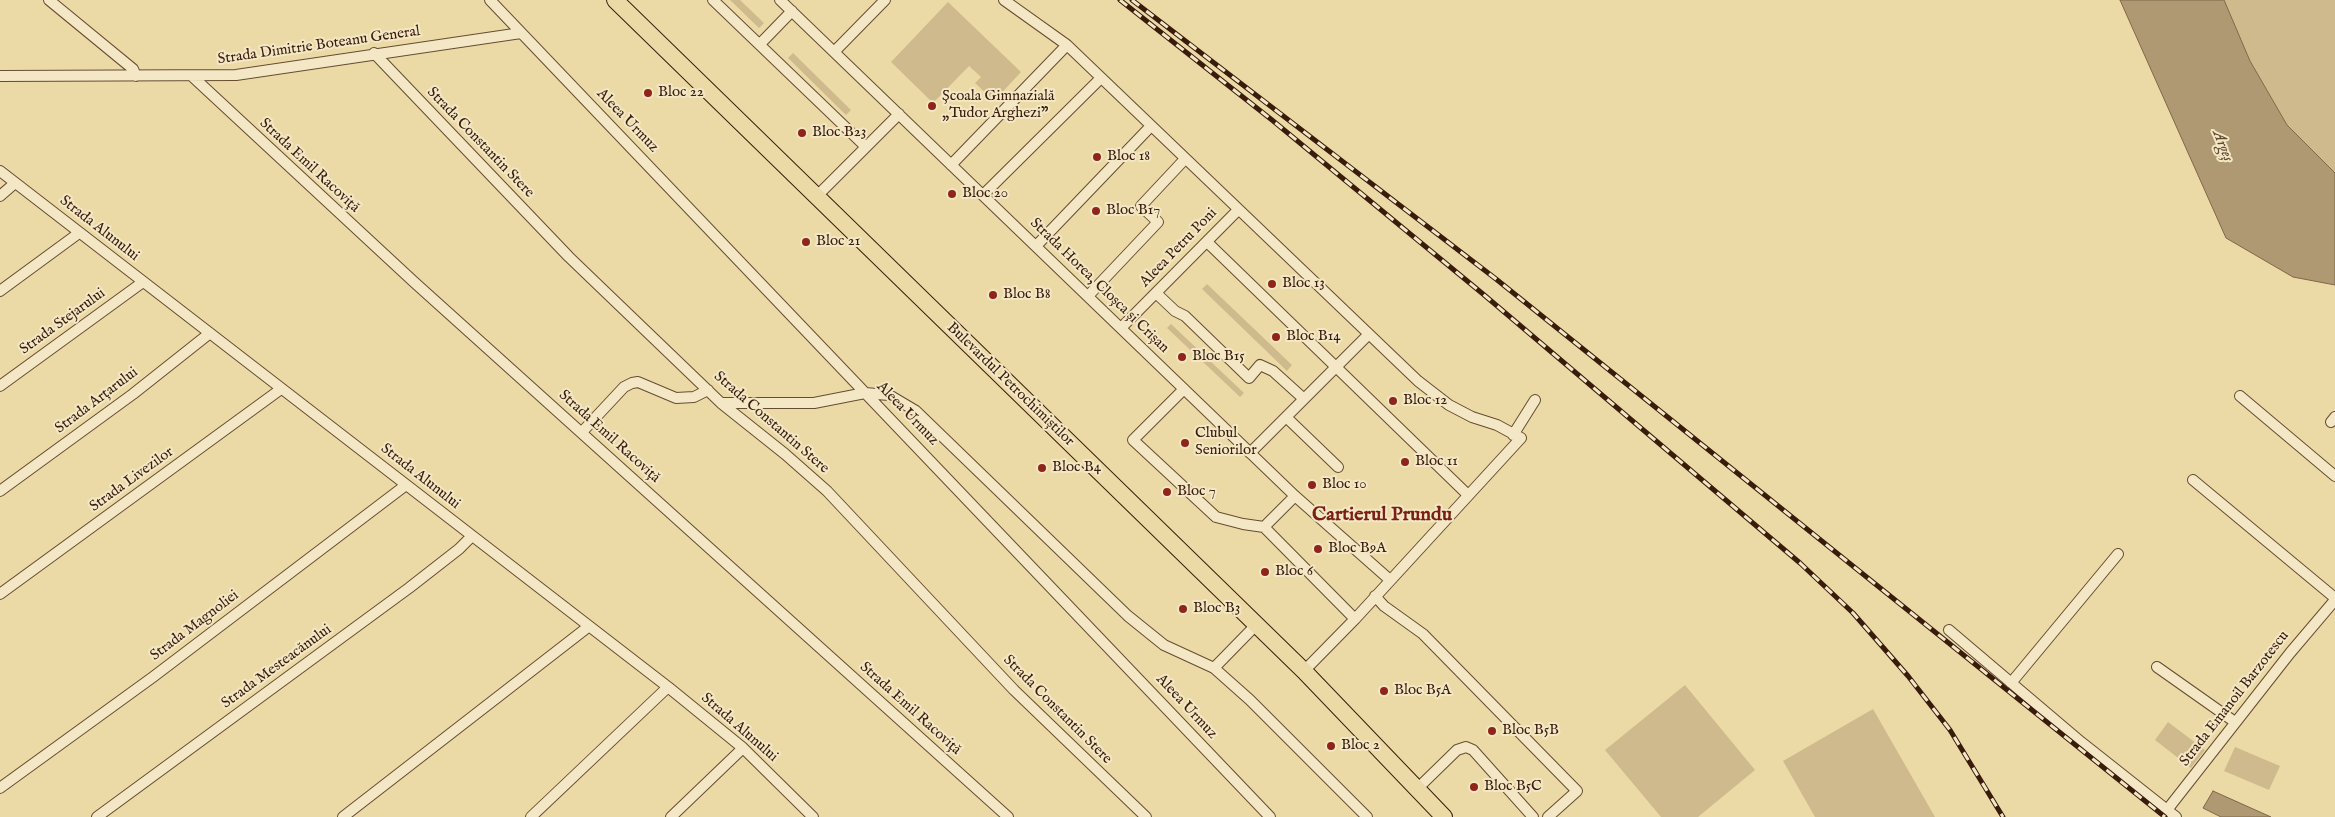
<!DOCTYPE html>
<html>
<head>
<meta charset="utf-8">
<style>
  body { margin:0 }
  canvas { display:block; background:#ecdaa6 }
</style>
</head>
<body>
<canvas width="2335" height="817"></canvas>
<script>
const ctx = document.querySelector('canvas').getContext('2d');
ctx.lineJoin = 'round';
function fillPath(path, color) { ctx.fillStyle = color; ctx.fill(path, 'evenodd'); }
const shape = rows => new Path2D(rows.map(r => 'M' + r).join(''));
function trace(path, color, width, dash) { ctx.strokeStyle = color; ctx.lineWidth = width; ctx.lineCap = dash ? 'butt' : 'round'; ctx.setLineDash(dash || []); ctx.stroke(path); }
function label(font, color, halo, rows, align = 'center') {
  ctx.font = font + ' "IM FELL English",serif'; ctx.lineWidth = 4; ctx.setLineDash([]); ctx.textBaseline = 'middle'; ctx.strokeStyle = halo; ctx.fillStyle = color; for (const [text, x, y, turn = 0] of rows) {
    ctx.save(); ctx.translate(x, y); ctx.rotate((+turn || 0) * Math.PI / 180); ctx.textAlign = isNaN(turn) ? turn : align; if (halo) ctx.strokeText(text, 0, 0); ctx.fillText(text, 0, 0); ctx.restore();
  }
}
fillPath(shape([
  [730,0,740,0,764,23,759,28],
  [2224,0,2335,0,2335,173,2287,125,2250,61],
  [948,2,1021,72,994,101,975,83,981,77,969,66,933,103,891,62],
  [793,53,851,110,846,115,788,58],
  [1207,284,1292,365,1287,371,1202,289],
  [1171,324,1244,393,1240,397,1167,328],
  [1685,685,1755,770,1698,817,1661,817,1605,750],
  [1873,709,1935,817,1815,817,1783,761],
  [2168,722,2205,750,2191,768,2155,740],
  [2235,747,2280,766,2269,790,2224,771]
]), '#ceba8c');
const water = shape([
  [2120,0,2224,0,2250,61,2287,125,2335,173,2335,285,2293,277,2226,238,2120,0],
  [2213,791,2271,817,2221,817,2203,808,2213,791]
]);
fillPath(water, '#af9972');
trace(water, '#806749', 1);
const street = shape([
  [49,0,133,69,136,76],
  [490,0,1270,817],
  [713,0,866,147],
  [780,0,1295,496,1390,580],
  [1004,0,1067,45,1418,381,1449,405,1472,417,1497,425,1521,438,1355,619,1304,671],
  [760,44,792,11],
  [834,52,885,0],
  [374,53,569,257,721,403,785,454,827,491,1014,690,1146,817],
  [0,76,236,75,521,33],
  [193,77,414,282,1008,817],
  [951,165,1067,45],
  [0,171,668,687,743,748,813,817],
  [983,195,1101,78],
  [0,196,15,183],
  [816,197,899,114],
  [1207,242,1468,495],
  [1036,246,1151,126],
  [0,291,79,233],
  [1156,293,1175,311,1185,316,1249,378,1260,365,1273,371,1304,399],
  [1088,296,1158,222,1141,206,1185,159],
  [1121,328,1238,210],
  [0,386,143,282],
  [1184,389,1133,440,1216,517,1243,524,1264,527,1355,619],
  [2240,396,2335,476],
  [721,403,814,403,865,393,889,395,916,411,1128,616,1164,645,1214,668,1256,625],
  [1286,417,1338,467],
  [2331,422,2335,417],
  [582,432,624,387,632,383,638,382,676,398,694,397,708,390],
  [1513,435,1535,400],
  [1250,453,1368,335],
  [2193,480,2335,598],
  [0,491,133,394,210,333],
  [1264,527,1295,496],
  [0,594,281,389],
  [1375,596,1384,606,1423,634,1577,791,1548,817],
  [1949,630,2081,742,2167,810],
  [2157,667,2235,722],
  [1214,668,1250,700,1367,817],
  [2011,683,2118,554],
  [0,788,153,677,406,485],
  [1418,788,1457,750,1466,747,1473,750,1533,817],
  [97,817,409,588,459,549,472,536],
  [343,817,588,627],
  [531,817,668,687],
  [671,817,743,748],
  [2176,817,2167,810,2290,653,2335,600]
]);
const primary = shape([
  [615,0,1304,671,1444,817]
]);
trace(street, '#664c32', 12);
trace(primary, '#391c0c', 18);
trace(street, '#f3e7c5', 10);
trace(primary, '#ecdaa6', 16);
const rail = shape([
  [1120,0,1272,120,1483,294,1800,563,1853,613,1908,676,1950,730,2003,817],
  [1132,0,1496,279,2165,817]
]);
trace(rail, '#391c0c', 5);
trace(rail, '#f3e7c5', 3, [9]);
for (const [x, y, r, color] of [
  [648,93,5,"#8f2418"],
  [932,106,5,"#8f2418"],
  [802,133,5,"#8f2418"],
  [1097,157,5,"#8f2418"],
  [952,194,5,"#8f2418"],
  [1096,211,5,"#8f2418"],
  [806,242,5,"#8f2418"],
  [1272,284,5,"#8f2418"],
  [993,295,5,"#8f2418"],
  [1276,337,5,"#8f2418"],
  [1182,357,5,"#8f2418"],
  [1393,401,5,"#8f2418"],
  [1185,443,5,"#8f2418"],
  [1405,462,5,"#8f2418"],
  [1042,468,5,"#8f2418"],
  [1312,485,5,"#8f2418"],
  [1167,492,5,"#8f2418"],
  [1318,549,5,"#8f2418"],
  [1265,572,5,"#8f2418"],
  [1183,609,5,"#8f2418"],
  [1384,691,5,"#8f2418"],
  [1492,731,5,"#8f2418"],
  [1331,746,5,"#8f2418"],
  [1474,787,5,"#8f2418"]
]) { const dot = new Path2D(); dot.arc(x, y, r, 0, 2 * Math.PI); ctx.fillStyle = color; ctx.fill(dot); trace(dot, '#f3e7c5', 2); }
label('15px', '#391c0c', '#f3e7c5', [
  ["Strada Dimitrie Boteanu General",319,46,-8],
  ["Aleea Urmuz",627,121,46],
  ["Strada Constantin Stere",480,143,46],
  ["Strada Emil Racoviță",309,166,43],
  ["Strada Alunului",99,229,38],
  ["Aleea Petru Poni",1179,248,-46],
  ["Strada Horea, Cloșca și Crișan",1099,286,44],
  ["Strada Stejarului",63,322,-36],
  ["Bulevardul Petrochimiștilor",1010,385,44],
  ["Strada Arțarului",97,401,-37],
  ["Aleea Urmuz",907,414,46],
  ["Strada Constantin Stere",771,423,41],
  ["Strada Emil Racoviță",609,437,42],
  ["Strada Alunului",420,477,38],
  ["Strada Livezilor",132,480,-36],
  ["Strada Magnoliei",195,626,-37],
  ["Strada Mesteacănului",277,667,-36],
  ["Strada Emanoil Barzotescu",2235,699,-52],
  ["Aleea Urmuz",1186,707,47],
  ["Strada Emil Racoviță",910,709,42],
  ["Strada Constantin Stere",1057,710,45],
  ["Strada Alunului",739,728,41]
]);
label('15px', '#391c0c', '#f3e7c5', [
  ["Bloc 22",658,93],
  ["Școala Gimnazială",942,97],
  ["„Tudor Arghezi”",942,114],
  ["Bloc B23",812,133],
  ["Bloc 18",1107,157],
  ["Bloc 20",962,194],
  ["Bloc B17",1106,211],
  ["Bloc 21",816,242],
  ["Bloc 13",1282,284],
  ["Bloc B8",1003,295],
  ["Bloc B14",1286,337],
  ["Bloc B15",1192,357],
  ["Bloc 12",1403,401],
  ["Clubul",1195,434],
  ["Seniorilor",1195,451],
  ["Bloc 11",1415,462],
  ["Bloc B4",1052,468],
  ["Bloc 10",1322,485],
  ["Bloc 7",1177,492],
  ["Bloc B9A",1328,549],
  ["Bloc 6",1275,572],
  ["Bloc B3",1193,609],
  ["Bloc B5A",1394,691],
  ["Bloc B5B",1502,731],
  ["Bloc 2",1341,746],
  ["Bloc B5C",1484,787]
], 'left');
label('italic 16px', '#624830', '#f3e7c5', [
  ["Argeș",2222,146,68]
]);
label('bold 20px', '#7a1f14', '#f3e7c5', [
  ["Cartierul Prundu",1382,516]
]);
</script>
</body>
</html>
